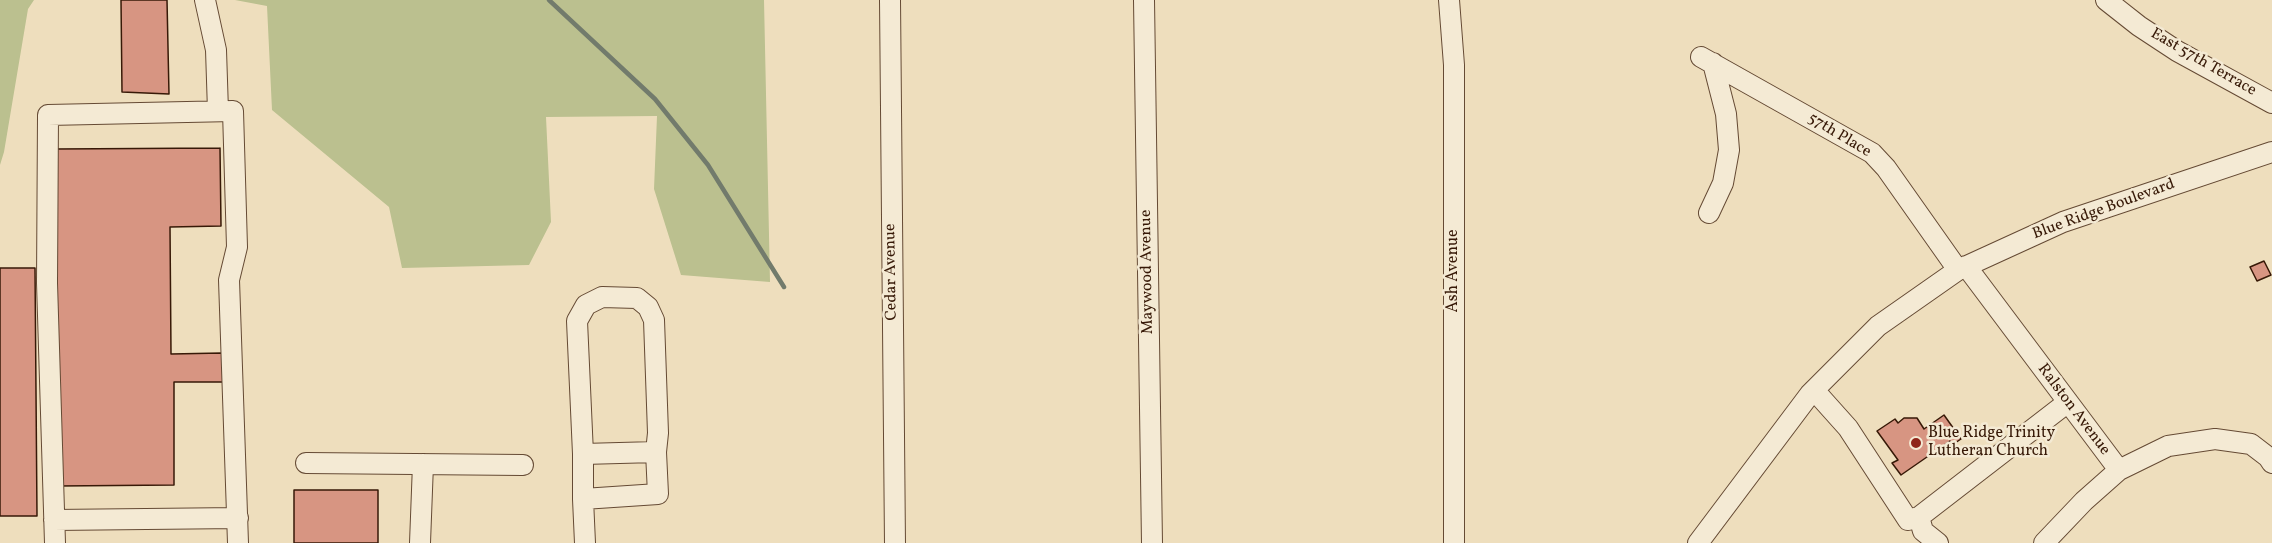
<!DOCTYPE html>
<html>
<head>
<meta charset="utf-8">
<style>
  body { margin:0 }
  canvas { display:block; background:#eedebd }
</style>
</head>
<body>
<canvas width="2272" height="543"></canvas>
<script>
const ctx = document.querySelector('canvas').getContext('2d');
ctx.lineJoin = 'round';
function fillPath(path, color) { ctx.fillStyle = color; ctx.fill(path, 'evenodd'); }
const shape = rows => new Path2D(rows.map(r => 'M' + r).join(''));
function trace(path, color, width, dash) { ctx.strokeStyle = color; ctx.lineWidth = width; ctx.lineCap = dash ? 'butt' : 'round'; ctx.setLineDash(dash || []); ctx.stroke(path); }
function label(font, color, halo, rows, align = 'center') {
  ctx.font = font + ' Vollkorn,serif'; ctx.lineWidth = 5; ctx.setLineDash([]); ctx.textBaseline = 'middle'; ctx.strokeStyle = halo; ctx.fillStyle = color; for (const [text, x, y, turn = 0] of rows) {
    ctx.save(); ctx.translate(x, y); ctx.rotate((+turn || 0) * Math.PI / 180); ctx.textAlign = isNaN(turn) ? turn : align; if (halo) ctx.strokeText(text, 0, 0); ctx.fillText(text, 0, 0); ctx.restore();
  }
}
fillPath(shape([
  [0,0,34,0,28,9,4,152,0,165],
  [235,0,764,0,770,282,681,275,654,189,657,116,546,117,551,222,529,265,402,268,389,207,272,110,267,6]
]), '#bbc08f');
trace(shape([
  [549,0,655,99,708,165,784,287]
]), '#727b6c', 4.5);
const building = shape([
  [121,0,167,0,169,94,122,92,121,0],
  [220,148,221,226,170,227,171,354,222,353,223,382,174,382,174,485,58,486,56,149,220,148],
  [2264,261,2271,275,2257,281,2250,267,2264,261],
  [0,268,35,268,37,516,0,516,0,268],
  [1944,415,1961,439,1952,445,1950,441,1901,475,1892,463,1898,460,1877,431,1895,419,1898,423,1904,418,1917,418,1924,429,1944,415],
  [294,490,378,490,378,543,294,543,294,490]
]);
fillPath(building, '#d79582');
trace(building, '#371907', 1.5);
const minor = shape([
  [205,0,216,50,218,111],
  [890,0,895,543],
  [1144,0,1152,543],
  [1449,0,1454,65,1454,543],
  [2106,0,2139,26,2177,51,2272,103],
  [1701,57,1872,153,1886,168,1958,270],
  [1709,213,1723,183,1729,150,1726,114,1713,63],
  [1966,266,2119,470],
  [1814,390,1848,428,1908,520,1919,517,2068,402],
  [583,454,577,321,586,305,602,297,637,298,648,307,654,320,658,433,656,452],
  [306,463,523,465],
  [583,499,658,494,656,452,583,454,583,499,585,543],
  [1919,517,1923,531,1938,543],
  [54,520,238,518],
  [55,543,47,283,48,115,233,111,237,247,229,280,238,543],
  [420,543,423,464],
  [1698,543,1810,394,1878,326,1958,270,2063,222,2272,152],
  [2044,543,2084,501,2119,470,2168,446,2215,439,2251,444,2268,457,2272,463]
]);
trace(minor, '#654a34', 22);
trace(minor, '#f4ead4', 20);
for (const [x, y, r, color] of [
  [1916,443,6,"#8f2418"]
]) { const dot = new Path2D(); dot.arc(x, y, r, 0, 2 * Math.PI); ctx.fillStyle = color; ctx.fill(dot); trace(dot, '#f4ead4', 2); }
label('16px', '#371907', '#f4ead4', [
  ["East 57th Terrace",2203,63,30],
  ["57th Place",1839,136,31],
  ["Blue Ridge Boulevard",2104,210,-20],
  ["Ash Avenue",1454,271,-90],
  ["Cedar Avenue",892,272,-91],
  ["Maywood Avenue",1148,272,-91],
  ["Ralston Avenue",2073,410,53]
]);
label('16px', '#371907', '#f4ead4', [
  ["Blue Ridge Trinity",1928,434],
  ["Lutheran Church",1928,452]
], 'left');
</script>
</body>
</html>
